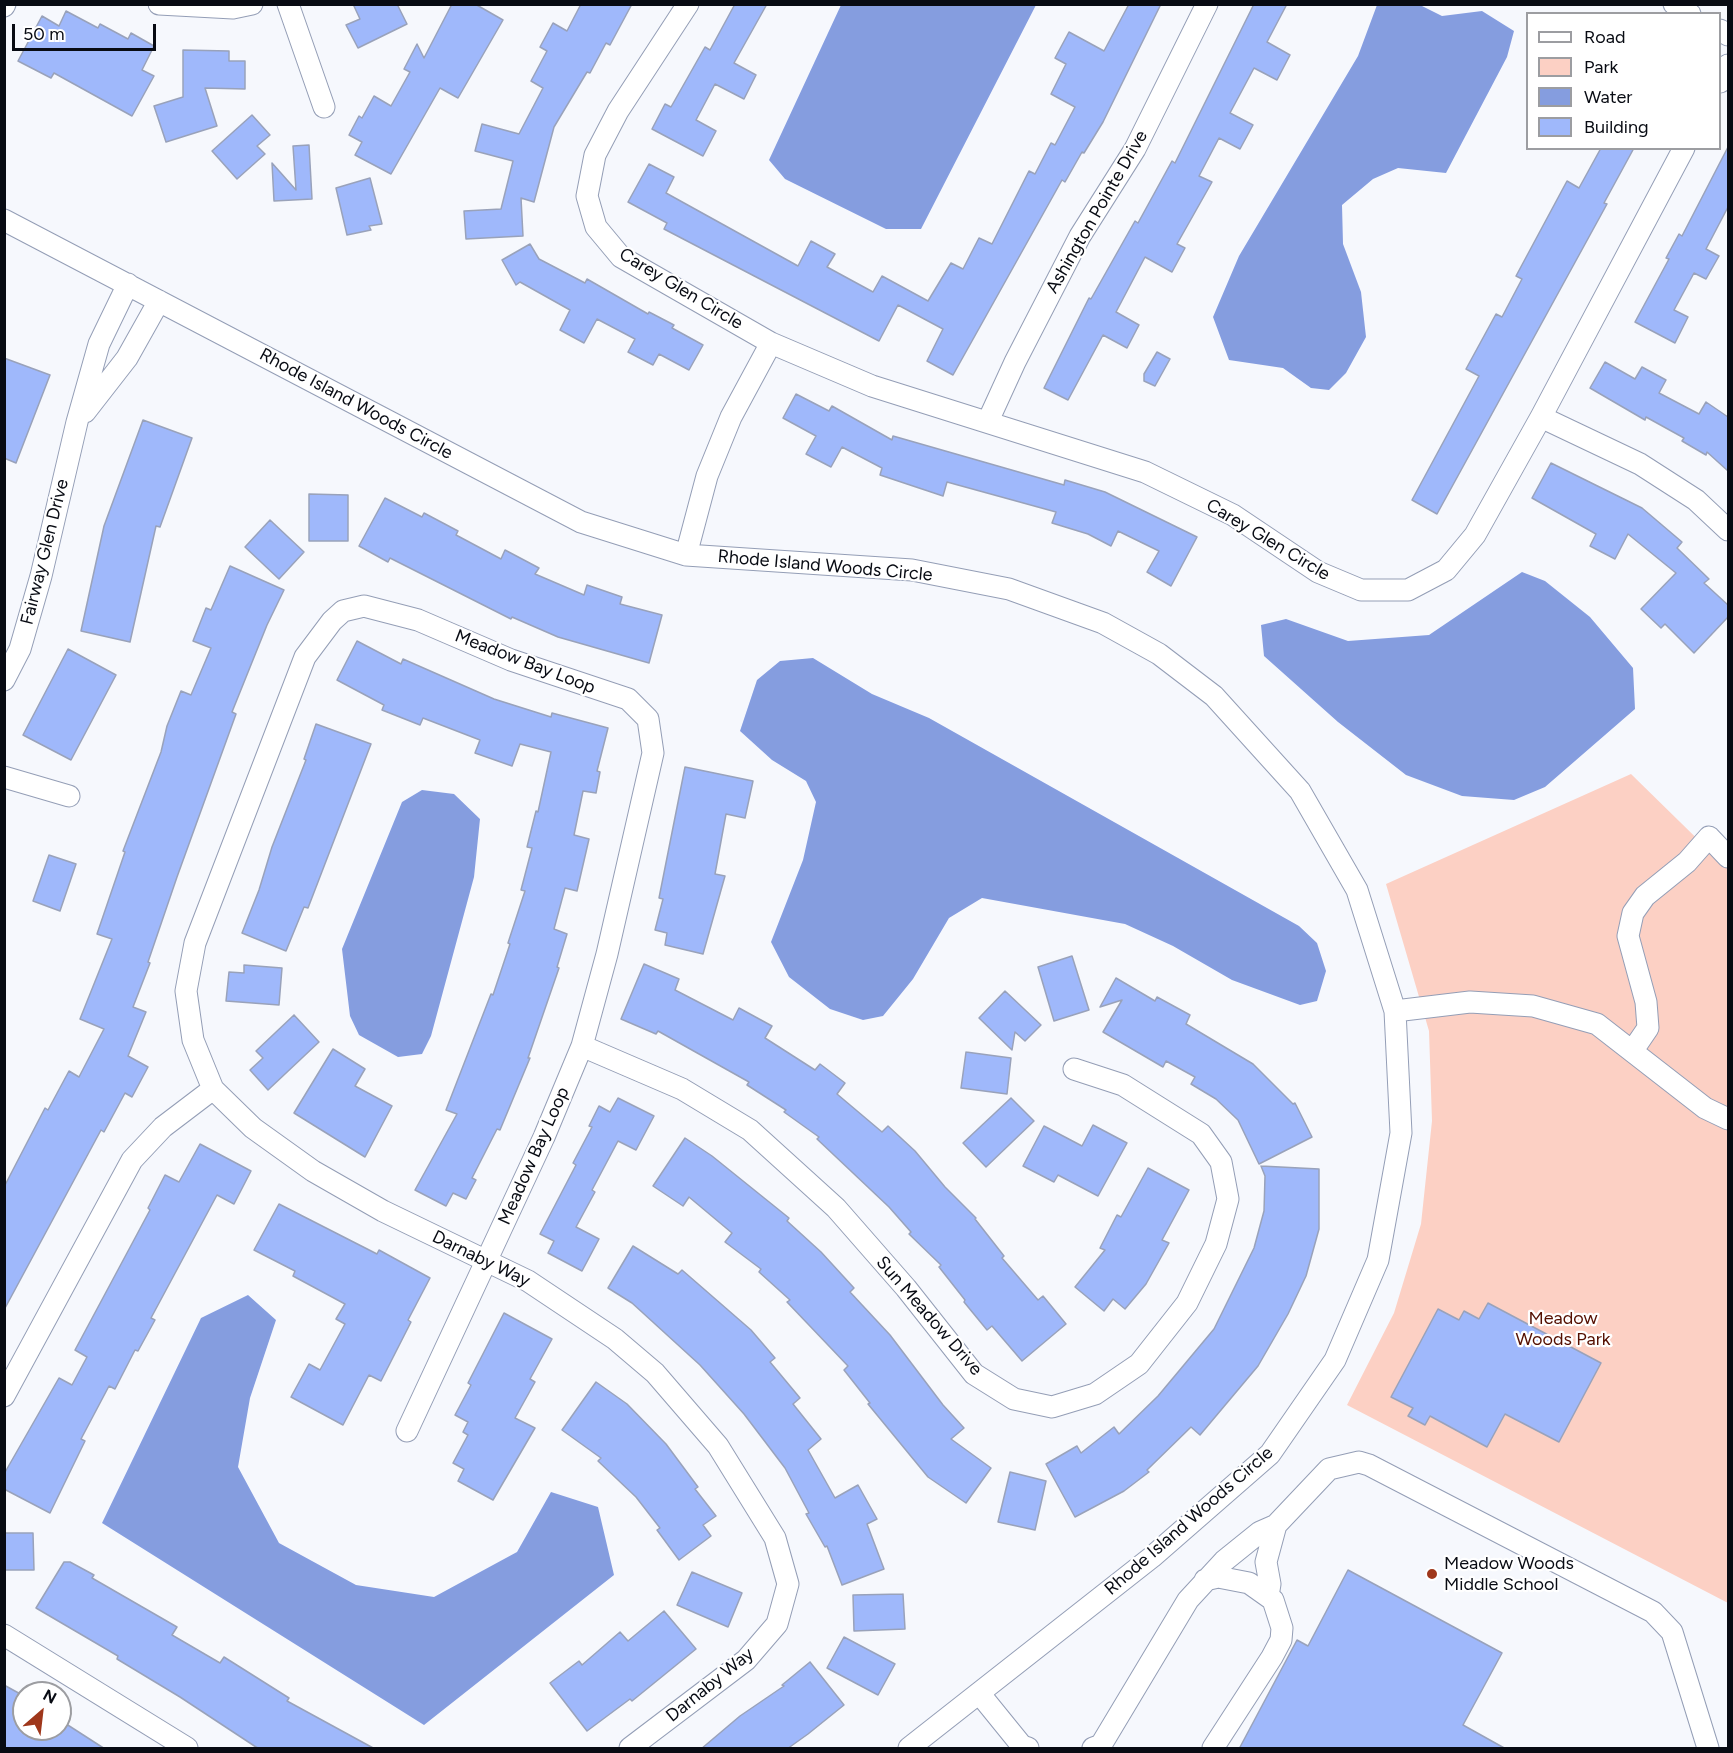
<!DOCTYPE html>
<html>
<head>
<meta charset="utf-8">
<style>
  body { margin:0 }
  #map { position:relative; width:1733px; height:1753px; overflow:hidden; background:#f6f8fd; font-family:Figtree,sans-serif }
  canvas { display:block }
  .frame { position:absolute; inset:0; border:6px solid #080b13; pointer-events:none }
  .legend { position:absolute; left:1526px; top:12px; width:195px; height:138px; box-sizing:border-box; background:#fff; border:2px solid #9c9da1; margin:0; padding:8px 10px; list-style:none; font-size:18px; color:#080b13 }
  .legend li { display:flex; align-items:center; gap:12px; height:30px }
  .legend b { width:30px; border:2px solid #9c9da1 }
  .north { position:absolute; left:12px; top:1681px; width:60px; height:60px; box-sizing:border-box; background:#fff; border:2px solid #9c9da1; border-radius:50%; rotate:28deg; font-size:16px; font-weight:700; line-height:24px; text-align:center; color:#080b13 }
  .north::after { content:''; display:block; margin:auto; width:21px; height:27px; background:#9f371b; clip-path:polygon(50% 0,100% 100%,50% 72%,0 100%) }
  .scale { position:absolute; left:12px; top:24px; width:144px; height:27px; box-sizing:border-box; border:3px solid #080b13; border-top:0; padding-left:8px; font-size:18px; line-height:21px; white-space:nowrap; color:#080b13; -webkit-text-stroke:4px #fff; paint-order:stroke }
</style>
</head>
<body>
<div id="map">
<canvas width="1733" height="1753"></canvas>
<div class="frame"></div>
<ul class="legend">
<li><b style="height:8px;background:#fff"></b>Road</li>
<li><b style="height:16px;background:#fcd0c4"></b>Park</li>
<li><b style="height:16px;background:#859ddf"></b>Water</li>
<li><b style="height:16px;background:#9fb8fb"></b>Building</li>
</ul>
<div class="north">N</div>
<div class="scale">50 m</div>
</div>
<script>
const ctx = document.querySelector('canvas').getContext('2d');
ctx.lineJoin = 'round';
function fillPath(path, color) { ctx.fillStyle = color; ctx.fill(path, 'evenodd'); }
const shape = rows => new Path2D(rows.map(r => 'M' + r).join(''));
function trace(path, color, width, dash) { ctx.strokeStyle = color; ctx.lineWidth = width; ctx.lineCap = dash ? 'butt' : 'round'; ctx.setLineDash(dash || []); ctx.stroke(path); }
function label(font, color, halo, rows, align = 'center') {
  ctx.font = font + ' Figtree,sans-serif'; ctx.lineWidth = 4.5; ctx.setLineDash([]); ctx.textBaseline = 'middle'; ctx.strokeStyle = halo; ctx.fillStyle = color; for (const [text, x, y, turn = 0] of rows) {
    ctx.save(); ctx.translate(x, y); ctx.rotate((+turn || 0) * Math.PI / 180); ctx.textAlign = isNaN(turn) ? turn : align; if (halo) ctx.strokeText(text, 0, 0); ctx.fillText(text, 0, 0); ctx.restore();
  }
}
fillPath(shape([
  [1631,774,1728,869,1728,1603,1347,1405,1394,1313,1421,1224,1432,1121,1429,1031,1386,884]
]), '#fcd0c4');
fillPath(shape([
  [841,5,1036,5,921,229,886,229,785,179,769,160],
  [1377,5,1420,5,1442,16,1482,11,1514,31,1507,57,1446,173,1398,168,1373,179,1342,205,1343,244,1361,292,1366,337,1346,373,1329,390,1311,388,1283,368,1229,360,1213,317,1239,256,1358,56],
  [1522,572,1545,581,1590,617,1633,668,1635,709,1545,787,1514,800,1462,796,1406,775,1338,722,1264,656,1261,625,1286,619,1348,641,1429,635],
  [813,658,872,694,929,718,1299,926,1317,943,1326,971,1317,1001,1300,1005,1232,980,1173,946,1125,924,982,898,949,918,913,979,883,1016,863,1020,830,1009,789,977,771,942,803,860,816,802,806,781,772,760,740,731,757,680,780,661],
  [422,790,454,794,480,819,474,877,431,1036,422,1054,398,1057,359,1035,350,1016,342,949,402,802],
  [248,1295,276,1320,250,1398,238,1467,279,1543,356,1585,434,1597,517,1552,551,1492,598,1507,614,1575,424,1725,102,1523,201,1318]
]), '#859ddf');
const building = shape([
  [353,4,397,4,407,24,358,48,346,25,360,19,353,4],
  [452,4,475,4,503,20,458,98,440,88,391,174,355,155,362,142,349,135,359,116,362,118,374,96,391,106,410,72,404,69,417,44,424,58,452,4],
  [581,4,632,4,610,45,606,43,590,73,587,72,554,127,534,202,521,198,523,236,466,239,464,211,501,209,513,161,475,151,482,124,519,134,543,88,531,81,547,51,540,47,553,23,567,31,581,4],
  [735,4,767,4,734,63,756,75,744,99,715,84,696,120,716,131,703,156,652,129,665,104,671,107,705,47,710,50,735,4],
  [1129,4,1161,4,1103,122,1084,153,1082,152,1065,182,1062,180,953,375,927,361,943,329,898,305,879,341,664,229,667,223,628,202,649,164,674,177,666,193,798,266,811,241,835,254,827,267,873,292,882,276,928,301,951,263,963,269,979,238,992,244,1029,171,1035,174,1051,143,1055,145,1075,107,1051,94,1066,64,1055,58,1069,32,1104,51,1129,4],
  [1254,4,1287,4,1267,42,1290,55,1277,80,1254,68,1230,113,1253,125,1240,149,1219,138,1199,176,1212,182,1177,244,1185,248,1172,272,1145,257,1116,312,1139,325,1127,348,1103,335,1068,400,1044,388,1089,298,1091,299,1135,221,1138,223,1172,161,1175,163,1254,4],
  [66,11,98,28,100,24,128,39,131,33,154,46,142,70,154,76,132,116,54,73,51,78,18,61,42,16,59,26,66,11],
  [183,50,229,51,229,61,245,61,245,89,205,88,217,126,166,142,154,106,183,97,183,50],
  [252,115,270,135,257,146,265,154,237,179,212,151,252,115],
  [309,145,312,199,274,201,272,163,296,190,293,146,309,145],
  [1728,147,1728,207,1706,249,1719,256,1706,279,1694,273,1674,310,1688,317,1675,343,1635,322,1669,259,1666,258,1679,234,1682,236,1728,147],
  [1601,148,1634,148,1604,203,1607,204,1437,514,1412,500,1479,376,1466,369,1496,314,1502,317,1522,279,1516,276,1567,181,1579,188,1601,148],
  [370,178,382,224,369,226,371,230,347,235,336,188,370,178],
  [530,244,539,259,585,283,587,279,648,314,649,312,674,325,672,328,703,345,689,370,659,354,653,365,628,352,635,339,597,319,584,343,560,330,570,310,520,282,516,285,502,260,530,244],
  [1157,352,1170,359,1155,386,1144,381,1144,374,1157,352],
  [4,358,50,375,16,463,4,458,4,358],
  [1605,362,1635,379,1642,367,1666,380,1659,393,1699,414,1706,402,1728,417,1728,471,1707,452,1706,455,1682,441,1684,438,1646,417,1645,420,1590,388,1605,362],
  [796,394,829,411,832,406,892,440,893,436,1064,485,1065,480,1105,492,1197,537,1171,586,1147,572,1159,551,1118,531,1111,546,1088,534,1052,523,1056,512,947,482,943,496,880,475,882,468,842,447,831,467,806,454,816,436,783,418,796,394],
  [143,420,192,438,160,527,156,526,130,642,81,631,104,526,143,420],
  [1551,463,1642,508,1682,542,1677,548,1709,579,1704,583,1728,605,1728,617,1694,653,1665,624,1661,628,1641,609,1676,573,1628,534,1615,559,1590,546,1596,534,1532,498,1551,463],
  [309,494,348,495,348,541,309,541,309,494],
  [385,498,422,517,424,513,458,531,456,535,501,559,505,550,539,568,535,574,584,595,587,585,622,597,620,604,662,615,649,663,558,637,512,617,511,619,390,558,388,562,359,546,385,498],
  [270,520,304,552,279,579,245,547,270,520],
  [230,566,284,590,267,625,232,712,236,714,177,877,148,962,150,963,133,1007,146,1012,128,1056,148,1067,132,1097,125,1093,104,1132,101,1130,4,1310,4,1187,45,1108,48,1110,69,1071,79,1077,104,1029,80,1019,112,939,97,934,125,852,123,851,161,752,167,726,181,691,191,695,211,648,193,641,206,608,211,610,230,566],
  [357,641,401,664,403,659,494,699,551,717,552,713,608,728,597,771,600,772,596,793,583,791,574,835,589,839,577,891,565,888,554,929,567,934,557,967,559,968,528,1058,530,1058,500,1130,497,1129,472,1178,476,1180,466,1199,453,1193,446,1206,415,1190,457,1114,446,1110,491,994,493,995,510,944,508,943,525,891,521,890,532,848,527,847,536,811,538,812,551,752,520,744,512,766,475,753,480,740,423,718,420,725,382,710,384,705,337,680,357,641],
  [68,649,116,675,71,760,23,735,68,649],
  [316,724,371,744,308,908,304,907,286,951,242,933,259,890,272,847,306,760,304,759,316,724],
  [685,767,753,781,745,818,726,814,715,874,725,876,703,954,665,945,667,933,655,930,663,899,659,898,685,767],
  [49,855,76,864,60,911,33,901,49,855],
  [1072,956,1089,1010,1054,1021,1038,967,1072,956],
  [644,964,679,979,675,990,733,1020,739,1008,772,1026,765,1038,815,1070,820,1064,845,1083,837,1094,882,1132,888,1126,915,1151,945,1187,976,1218,975,1219,1004,1256,1002,1258,1038,1300,1043,1296,1066,1324,1022,1361,992,1326,987,1330,964,1302,965,1300,939,1267,941,1265,909,1234,911,1232,889,1207,817,1139,819,1137,784,1112,786,1110,747,1085,749,1082,658,1031,656,1034,621,1019,644,964],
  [244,965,282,968,279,1005,226,1001,229,972,244,973,244,965],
  [1116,978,1155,1001,1157,997,1190,1015,1186,1024,1253,1064,1293,1104,1295,1103,1312,1137,1259,1164,1238,1120,1216,1099,1191,1084,1195,1077,1166,1061,1163,1067,1103,1032,1122,1000,1100,1007,1116,978],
  [1005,991,1041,1025,1025,1041,1015,1032,1012,1050,979,1018,1005,991],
  [294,1015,319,1042,268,1090,250,1070,263,1058,256,1051,294,1015],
  [333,1049,365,1069,355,1086,392,1106,365,1157,294,1113,333,1049],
  [966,1052,1011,1058,1007,1094,961,1088,966,1052],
  [618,1098,654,1116,636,1150,618,1141,592,1190,595,1192,576,1227,599,1239,582,1271,548,1253,554,1241,540,1234,576,1165,573,1163,592,1127,589,1126,599,1106,610,1112,618,1098],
  [1011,1098,1034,1121,986,1167,963,1143,1011,1098],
  [1093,1125,1127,1143,1098,1196,1058,1175,1054,1182,1023,1166,1044,1126,1082,1146,1093,1125],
  [685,1138,712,1156,789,1218,787,1221,821,1252,854,1288,850,1292,890,1335,943,1405,964,1428,951,1439,991,1468,966,1503,928,1477,868,1404,870,1403,844,1370,848,1366,787,1302,790,1300,759,1272,761,1269,725,1242,732,1233,689,1197,683,1206,653,1186,685,1138],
  [200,1144,251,1171,234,1204,217,1195,151,1318,155,1320,138,1351,135,1350,115,1389,109,1386,81,1439,85,1441,50,1513,4,1489,4,1474,59,1378,72,1385,87,1357,75,1350,150,1210,148,1208,165,1175,179,1182,200,1144],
  [1261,1166,1319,1169,1319,1229,1306,1276,1288,1314,1258,1366,1200,1435,1191,1427,1147,1470,1149,1472,1124,1491,1075,1517,1046,1464,1077,1446,1081,1453,1114,1427,1119,1434,1158,1396,1214,1329,1254,1248,1264,1211,1265,1176,1261,1166],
  [1148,1168,1189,1190,1162,1240,1169,1243,1146,1284,1125,1309,1113,1299,1104,1311,1075,1287,1105,1250,1100,1248,1117,1215,1121,1217,1148,1168],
  [279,1204,377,1254,379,1250,430,1278,408,1320,411,1322,381,1381,369,1375,343,1425,291,1397,309,1364,320,1370,345,1324,336,1319,345,1304,293,1276,295,1271,254,1250,279,1204],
  [633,1246,678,1274,682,1270,751,1330,775,1358,770,1362,800,1398,793,1404,821,1439,808,1450,835,1498,858,1485,877,1519,867,1524,884,1569,842,1585,827,1546,825,1547,806,1514,809,1513,785,1468,744,1414,700,1365,632,1303,608,1288,633,1246],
  [1488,1303,1601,1363,1559,1442,1505,1414,1487,1447,1430,1416,1425,1425,1408,1416,1413,1408,1391,1397,1438,1309,1459,1320,1464,1311,1479,1319,1488,1303],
  [504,1313,552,1339,530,1379,535,1382,515,1418,535,1428,493,1500,458,1481,464,1469,453,1463,468,1435,463,1432,468,1422,455,1415,471,1385,468,1383,504,1313],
  [596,1382,627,1404,666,1444,698,1487,695,1489,716,1516,703,1525,711,1536,679,1560,657,1530,660,1528,636,1497,598,1461,601,1458,562,1430,596,1382],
  [1010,1472,1046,1481,1035,1530,998,1522,1010,1472],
  [4,1533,33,1533,34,1570,4,1570,4,1533],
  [64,1562,70,1562,94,1575,92,1578,177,1627,172,1635,220,1663,224,1657,289,1698,287,1701,375,1749,259,1749,180,1697,117,1659,118,1656,36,1608,64,1562],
  [1348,1570,1502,1653,1463,1725,1506,1749,1239,1749,1297,1640,1308,1646,1348,1570],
  [692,1572,742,1593,728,1627,677,1605,692,1572],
  [903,1594,905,1629,854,1631,853,1595,903,1594],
  [664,1611,696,1649,632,1701,630,1699,587,1731,550,1683,579,1661,582,1665,620,1632,628,1641,664,1611],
  [844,1637,895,1664,878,1695,827,1668,844,1637],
  [810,1662,844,1705,808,1734,787,1749,701,1749,740,1716,784,1686,782,1685,810,1662],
  [4,1685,24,1696,24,1729,60,1729,60,1720,105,1749,4,1749,4,1685]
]);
fillPath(building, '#9fb8fb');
trace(building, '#99a2ba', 1.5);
const minor = shape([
  [159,4,233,8,252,4],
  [288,4,324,107],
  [688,4,618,111,595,155,587,196,596,227,621,257,771,343,872,386,1145,472,1233,515,1318,572,1361,590,1408,590,1446,570,1475,535,1541,417,1684,148],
  [1674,4,1690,14],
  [4,6,5,4],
  [1720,30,1728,35],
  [1720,82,1728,65],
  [4,220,581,522,686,555,912,570,1009,589,1103,623,1159,654,1214,696,1300,791,1357,890,1395,1011,1401,1133,1378,1260,1335,1360,1270,1454,1152,1557,909,1748],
  [85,412,127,358,159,301],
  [1541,417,1640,464,1696,500,1728,530],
  [988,421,1015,362,1080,236,1135,149,1207,4],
  [686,555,707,476,731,417,771,343],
  [4,680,20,649,41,576,77,422,99,344,128,284],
  [4,777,69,796],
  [1395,1011,1470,1002,1533,1006,1597,1024,1705,1108,1728,1119],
  [582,1046,682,1089,750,1130,836,1208,906,1288,974,1374,1014,1399,1052,1407,1095,1394,1139,1364,1187,1303,1216,1244,1228,1199,1221,1162,1201,1134,1123,1085,1074,1069],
  [1633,1050,1648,1028,1646,1002,1628,936,1633,913,1645,896,1687,862,1709,837,1728,857],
  [213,1089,193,1040,186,991,195,943,305,657,332,621,343,611,364,606,418,620,511,660,628,699,648,719,653,753,607,954,582,1046,544,1137,407,1431],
  [4,1396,132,1160,163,1127,213,1089,253,1128,313,1171,383,1211,528,1281,615,1339,655,1373,718,1446,775,1538,788,1584,777,1624,746,1660,630,1748],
  [1205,1580,1218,1577,1249,1583,1273,1600,1282,1628,1281,1640,1272,1657,1213,1748],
  [1268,1596,1270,1584,1266,1562,1276,1525,1329,1469,1359,1462,1369,1465,1653,1612,1672,1632,1708,1748],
  [4,1635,187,1748],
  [979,1693,1022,1746,1028,1748],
  [1093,1748,1101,1745,1188,1600,1224,1561,1260,1532,1276,1525]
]);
trace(minor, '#949eb6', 23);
trace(minor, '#fff', 21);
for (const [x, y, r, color] of [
  [1432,1574,6,"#9f371b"]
]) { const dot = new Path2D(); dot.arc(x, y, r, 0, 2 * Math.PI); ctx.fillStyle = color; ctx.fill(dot); trace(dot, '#fff', 2); }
label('18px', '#080b13', '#fff', [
  ["Ashington Pointe Drive",1097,212,-60],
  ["Carey Glen Circle",681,289,31],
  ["Rhode Island Woods Circle",356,404,28],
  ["Carey Glen Circle",1268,540,31],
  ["Fairway Glen Drive",45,552,-76],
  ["Rhode Island Woods Circle",825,566,5],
  ["Meadow Bay Loop",525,662,21],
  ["Meadow Bay Loop",534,1156,-66],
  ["Darnaby Way",481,1259,26],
  ["Sun Meadow Drive",929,1316,49],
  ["Rhode Island Woods Circle",1189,1521,-41],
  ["Darnaby Way",710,1685,-39]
]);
label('18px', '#540f00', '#fff', [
  ["Meadow",1563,1319],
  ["Woods Park",1563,1340]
]);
label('18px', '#080b13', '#fff', [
  ["Meadow Woods",1444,1564],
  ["Middle School",1444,1585]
], 'left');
</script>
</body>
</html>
